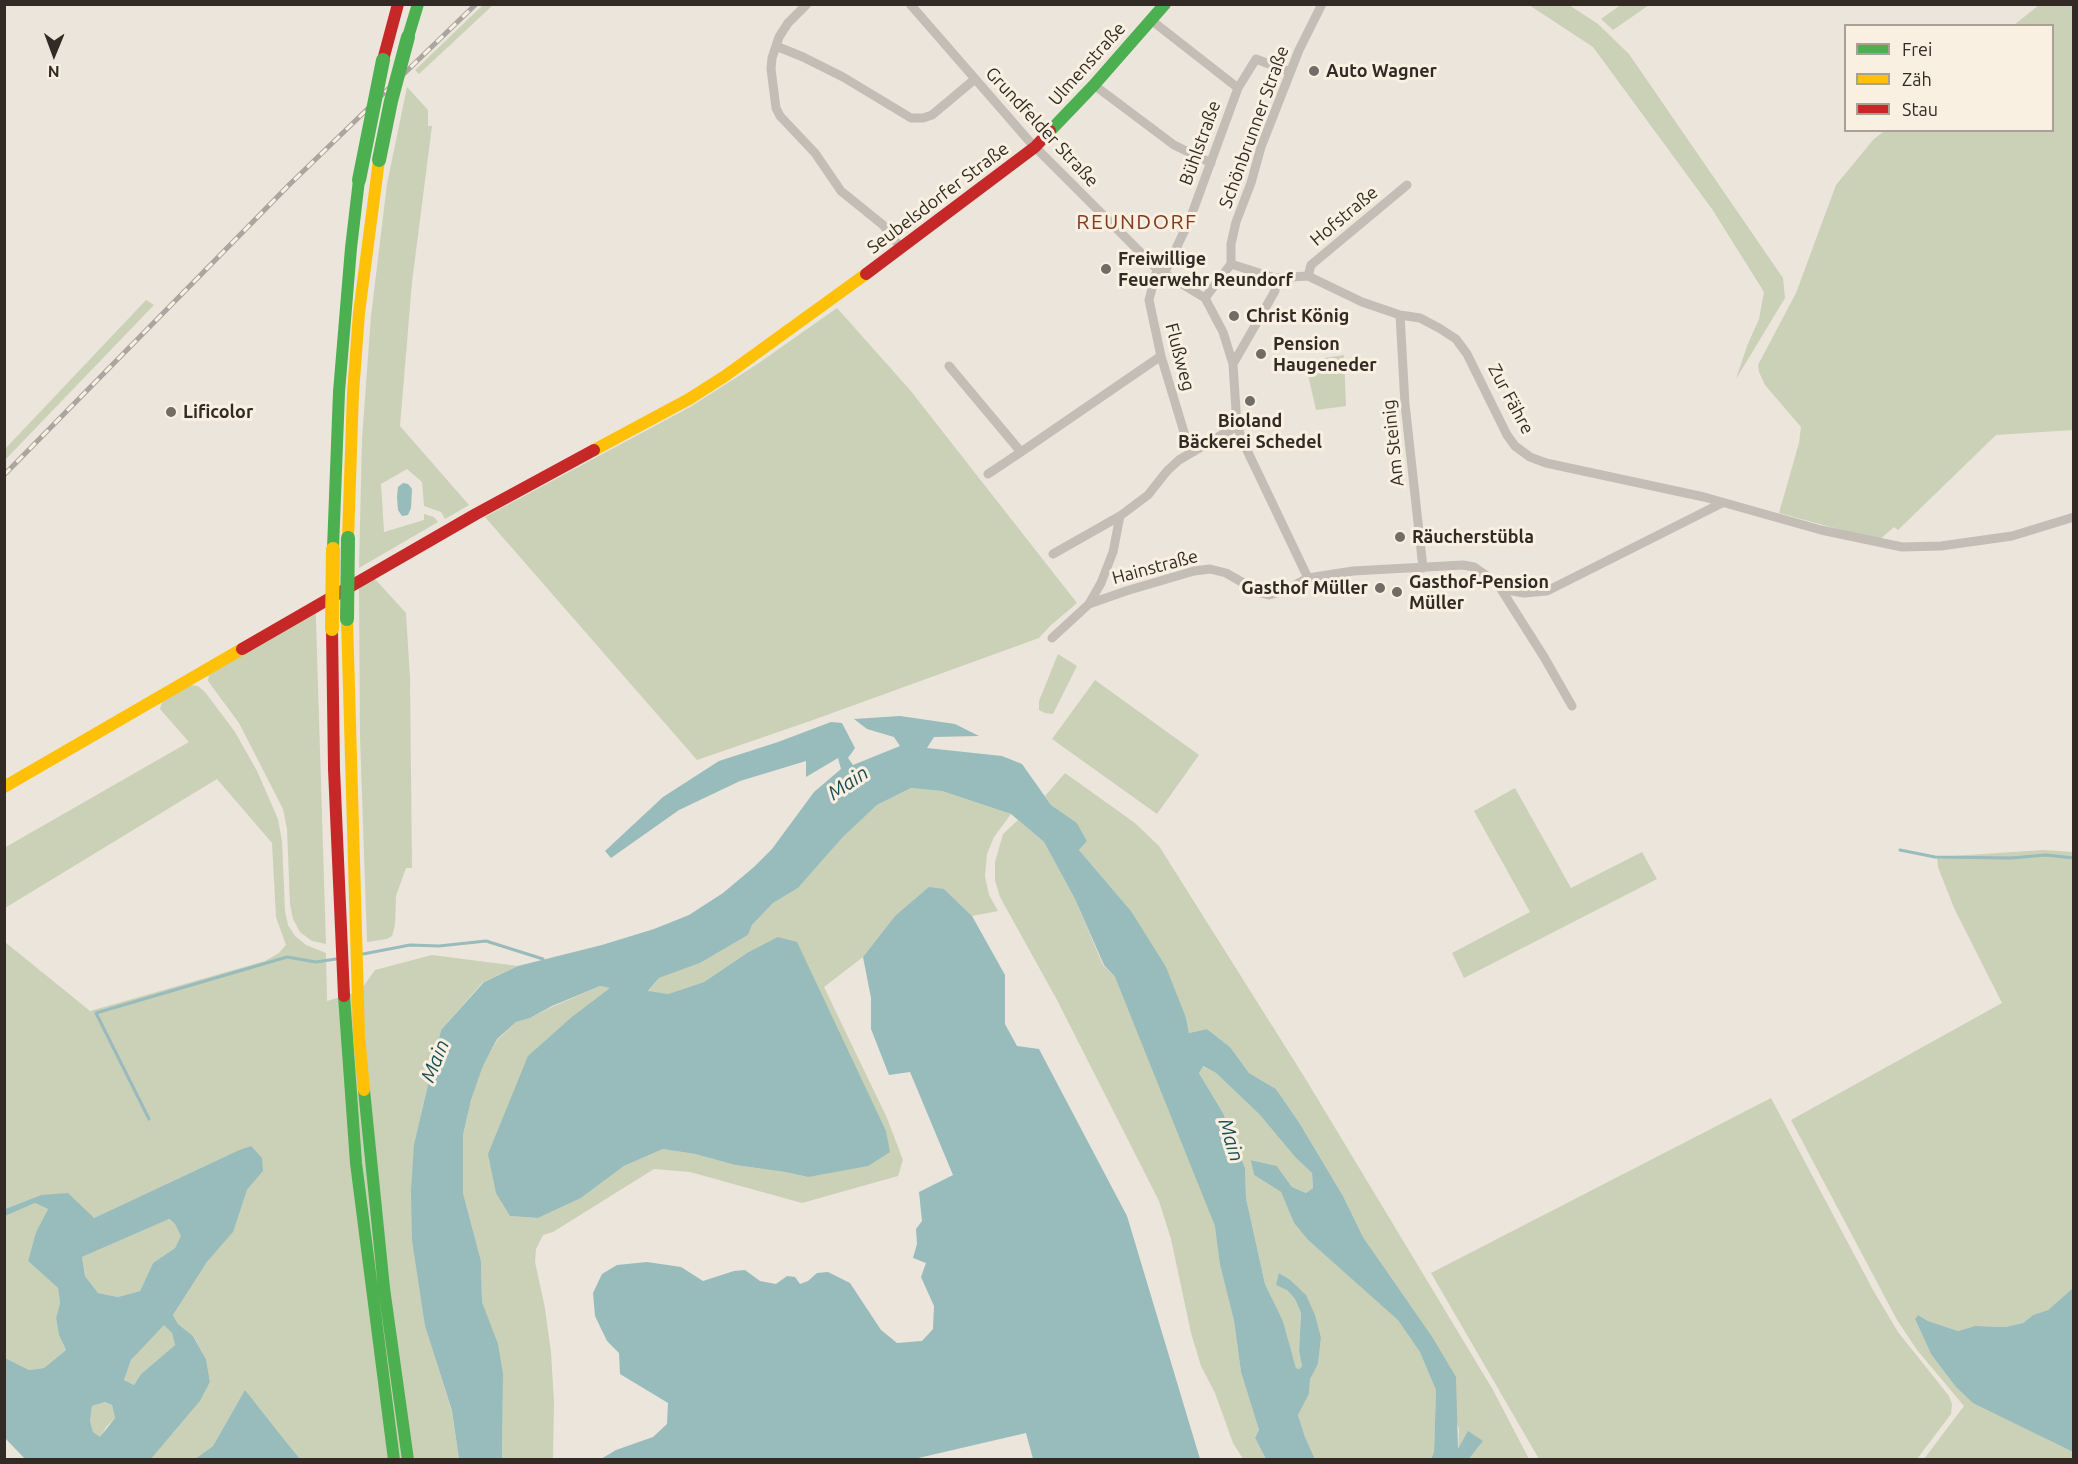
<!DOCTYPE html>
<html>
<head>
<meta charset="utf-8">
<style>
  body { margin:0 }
  #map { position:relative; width:2078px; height:1464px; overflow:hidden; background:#ebe5dc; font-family:Ubuntu,sans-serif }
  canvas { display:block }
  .frame { position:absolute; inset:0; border:6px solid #332a25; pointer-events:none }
  .legend { position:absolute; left:1844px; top:24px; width:210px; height:108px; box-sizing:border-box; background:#f9f0e2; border:2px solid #aaa196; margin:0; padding:8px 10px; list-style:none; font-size:18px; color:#332a25 }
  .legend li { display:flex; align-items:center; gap:12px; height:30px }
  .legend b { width:30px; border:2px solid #aaa196 }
  .north { position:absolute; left:24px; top:24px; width:60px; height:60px; -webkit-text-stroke:4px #f9f0e2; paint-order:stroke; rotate:181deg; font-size:16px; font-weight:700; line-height:24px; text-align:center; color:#332a25 }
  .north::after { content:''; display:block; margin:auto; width:21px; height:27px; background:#332a25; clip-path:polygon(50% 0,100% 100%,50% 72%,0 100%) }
</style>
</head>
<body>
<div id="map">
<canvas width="2078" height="1464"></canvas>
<div class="frame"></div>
<ul class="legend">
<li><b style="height:8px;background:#4caf50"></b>Frei</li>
<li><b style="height:8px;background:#ffc107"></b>Zäh</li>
<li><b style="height:8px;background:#c62828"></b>Stau</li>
</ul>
<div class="north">N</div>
</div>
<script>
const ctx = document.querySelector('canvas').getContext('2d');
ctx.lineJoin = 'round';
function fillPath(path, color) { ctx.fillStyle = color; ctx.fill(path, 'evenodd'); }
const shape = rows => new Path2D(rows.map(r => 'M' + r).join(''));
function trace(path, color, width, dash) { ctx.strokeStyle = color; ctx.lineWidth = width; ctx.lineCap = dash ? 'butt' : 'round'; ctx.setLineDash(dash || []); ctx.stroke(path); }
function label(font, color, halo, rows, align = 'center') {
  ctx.font = font + ' Ubuntu,sans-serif'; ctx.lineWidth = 6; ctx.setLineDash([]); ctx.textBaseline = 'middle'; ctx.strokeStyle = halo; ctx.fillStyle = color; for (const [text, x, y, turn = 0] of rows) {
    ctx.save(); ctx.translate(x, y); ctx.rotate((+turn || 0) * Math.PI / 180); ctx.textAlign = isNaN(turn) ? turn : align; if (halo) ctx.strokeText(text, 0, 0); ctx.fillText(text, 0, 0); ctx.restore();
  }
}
fillPath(shape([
  [1622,4,1649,4,1649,5,1613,30,1601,19],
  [483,5,493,5,419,74,415,70],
  [1529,5,1569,5,1598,24,1629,54,1783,278,1785,298,1736,379,1747,346,1759,319,1764,292,1712,209,1593,47],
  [2039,5,2073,5,2073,430,1996,435,1898,530,1894,527,1879,540,1779,513,1799,443,1801,427,1765,385,1759,372,1758,365,1796,293,1836,185,1873,140,1884,131,2052,130,2052,26,2014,25],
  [407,87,428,110,428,126,432,126,412,282,400,426,469,505,445,519,441,512,424,506,422,482,407,469,381,484,384,532,424,520,424,514,434,517,438,522,359,568,362,439,371,316,387,184],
  [146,300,154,305,5,460,5,449],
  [837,308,910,390,1077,603,1050,626,1039,638,813,720,697,760,485,517,690,407,756,365],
  [1344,355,1346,406,1316,410,1305,361],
  [375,579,406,613,410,678,412,868,406,868,396,896,395,925,392,936,387,939,367,942,360,736,359,586],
  [316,611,316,622,326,944,312,941,300,932,293,919,290,904,287,829,283,809,239,723,208,681,209,675],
  [1058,654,1077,666,1053,714,1045,713,1039,710,1039,701],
  [1095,680,1199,755,1157,814,1052,739],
  [190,685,198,686,205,692,235,732,257,771,278,819,282,841,285,911,288,925,295,936,306,945,326,953,327,1001,360,991,375,970,432,955,518,966,483,982,441,1030,414,1144,425,1326,452,1412,459,1459,300,1459,245,1391,213,1446,195,1459,151,1459,200,1401,210,1382,206,1359,194,1337,178,1324,173,1315,207,1262,232,1232,247,1190,263,1171,237,1151,94,1218,41,1195,5,1209,5,942,90,1011,265,961,279,953,286,945,276,917,272,843,217,779,5,908,4,848,189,742,160,709,162,702],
  [1065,773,1135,823,1159,846,1305,1078,1493,1390,1529,1459,1469,1459,1483,1441,1458,1451,1459,1429,1431,1335,1363,1237,1343,1196,1300,1124,1276,1089,1249,1073,1230,1047,1207,1029,1189,1033,1186,1018,1131,911,1079,850,1087,841,1077,823,1051,805,1045,796],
  [911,788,942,791,1011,814,994,837,987,854,985,876,989,895,998,911,972,916,944,889,895,916,863,957,824,987,887,1118,903,1160,898,1176,802,1203,690,1172,654,1169,553,1232,543,1235,536,1249,535,1262,545,1308,551,1353,554,1402,553,1459,502,1459,503,1374,482,1302,481,1261,463,1193,463,1135,471,1100,483,1066,497,1040,516,1022,530,1018,552,1007,600,986,611,988,573,1016,510,1216,538,1218,581,1198,624,1166,663,1149,695,1154,735,1165,785,1172,808,1177,747,953,704,982,668,994,648,992,659,978,700,963,748,935,752,925,773,903,798,888,843,837,877,805],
  [1515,788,1571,888,1642,852,1657,879,1464,978,1452,953,1530,912,1474,811],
  [1018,820,1044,842,1075,899,1103,965,1115,977,1204,1194,1216,1226,1220,1265,1234,1321,1241,1372,1259,1430,1255,1438,1266,1459,1243,1459,1233,1443,1215,1393,1201,1366,1191,1333,1171,1239,1159,1201,1057,1000,1000,897,995,880,995,862,1003,834],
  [2044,850,2073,852,2073,1288,2048,1310,2033,1315,2023,1323,2005,1327,1975,1326,1958,1331,1928,1321,1918,1315,1915,1319,1931,1354,1955,1386,1973,1402,2073,1452,2073,1459,1924,1459,1964,1406,1917,1350,1897,1320,1791,1120,2002,1003,1954,908,1938,867,1937,857],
  [1202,1066,1216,1073,1259,1114,1296,1158,1312,1173,1313,1188,1306,1193,1292,1187,1277,1166,1252,1160,1254,1175,1281,1192,1294,1223,1308,1240,1398,1319,1421,1353,1436,1390,1434,1452,1431,1459,1315,1459,1305,1437,1298,1415,1309,1394,1310,1378,1318,1364,1321,1338,1289,1279,1279,1273,1287,1290,1295,1299,1301,1313,1299,1351,1302,1366,1299,1369,1296,1368,1283,1321,1265,1284,1246,1198,1245,1168,1223,1113,1199,1073],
  [1771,1098,1873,1290,1898,1332,1949,1396,1952,1404,1951,1414,1917,1459,1539,1459,1431,1273],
  [35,1203,48,1209,36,1232,28,1261,58,1288,60,1303,56,1318,59,1335,66,1350,44,1368,29,1370,5,1358,4,1216],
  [168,1219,175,1224,182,1236,175,1248,153,1263,140,1291,118,1297,98,1293,85,1276,82,1257],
  [164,1324,172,1333,175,1345,141,1374,134,1385,124,1380,131,1360],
  [105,1402,112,1405,115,1418,106,1427,100,1438,93,1432,90,1421,92,1406]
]), '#cbd1b6');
fillPath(shape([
  [403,483,408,484,412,489,411,508,408,515,402,516,398,510,397,497,398,487],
  [900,716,955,724,979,736,934,737,927,748,1002,756,1022,764,1051,805,1077,823,1087,841,1079,850,1131,911,1166,967,1186,1018,1189,1033,1207,1029,1230,1047,1249,1073,1276,1089,1300,1124,1343,1196,1363,1237,1431,1335,1456,1377,1458,1449,1468,1431,1483,1441,1469,1459,1431,1459,1434,1452,1436,1390,1420,1352,1398,1320,1308,1240,1294,1223,1281,1192,1254,1175,1251,1160,1277,1166,1292,1187,1306,1193,1313,1188,1312,1173,1296,1158,1259,1114,1216,1073,1203,1066,1199,1073,1223,1113,1245,1168,1246,1198,1265,1284,1283,1321,1296,1368,1299,1369,1302,1366,1299,1351,1301,1313,1295,1299,1287,1290,1276,1285,1279,1273,1289,1279,1306,1295,1315,1315,1321,1338,1318,1364,1310,1379,1309,1394,1298,1415,1305,1437,1315,1459,1266,1459,1255,1438,1259,1430,1241,1372,1234,1321,1220,1265,1215,1226,1115,977,1104,965,1075,899,1044,842,1011,814,942,791,911,788,877,805,843,837,798,888,773,903,752,925,748,935,700,963,659,978,648,991,668,994,704,982,747,953,778,937,797,942,886,1131,890,1152,868,1166,808,1177,785,1172,735,1165,695,1154,663,1149,624,1166,581,1198,538,1218,510,1216,496,1193,488,1154,528,1056,573,1016,610,988,600,986,552,1006,530,1018,516,1022,497,1039,483,1066,471,1100,463,1135,463,1193,481,1261,482,1302,498,1344,503,1374,502,1459,459,1459,452,1411,425,1326,412,1240,411,1191,414,1144,441,1030,484,982,518,966,602,945,654,929,689,915,723,893,754,867,772,849,814,792,841,769,838,758,806,777,806,761,740,781,679,810,611,858,605,851,663,797,719,761,778,742,831,722,842,723,855,748,848,758,853,765,900,746,894,737,867,729,854,719],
  [929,887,944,889,972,916,1005,975,1005,1024,1017,1046,1039,1049,1127,1216,1200,1459,1033,1459,1026,1433,914,1459,601,1459,616,1450,653,1437,667,1424,668,1403,620,1374,619,1353,607,1341,595,1316,593,1293,602,1274,617,1265,647,1262,681,1267,703,1281,734,1271,745,1270,760,1281,776,1284,787,1276,795,1277,800,1284,808,1281,817,1273,828,1272,850,1283,881,1330,897,1343,922,1341,933,1329,934,1306,921,1277,926,1263,913,1258,917,1244,916,1229,922,1221,919,1192,953,1175,910,1072,889,1075,871,1029,871,998,863,957,895,916],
  [251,1146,262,1158,263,1171,247,1190,233,1232,207,1262,173,1315,178,1324,193,1336,206,1359,210,1382,200,1401,151,1459,25,1459,5,1438,5,1358,29,1370,44,1368,66,1350,59,1335,56,1318,60,1303,58,1288,28,1261,36,1232,48,1209,35,1203,5,1216,5,1209,41,1195,68,1193,94,1218,237,1151],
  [169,1219,175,1224,181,1236,175,1248,153,1263,140,1291,118,1297,98,1293,85,1276,82,1257],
  [164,1325,172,1333,175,1345,141,1374,134,1385,124,1380,131,1360],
  [105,1402,112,1405,115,1418,100,1437,93,1432,90,1421,92,1406],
  [2073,1288,2073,1452,1973,1403,1955,1386,1931,1354,1915,1319,1918,1315,1928,1321,1958,1331,1975,1326,2005,1327,2023,1323,2033,1315,2048,1310],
  [245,1390,279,1433,300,1459,195,1459,213,1446]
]), '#98bbbc');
trace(shape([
  [1900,850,1935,857,2011,858,2046,855,2074,858],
  [363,954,410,945,439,946,486,941,543,959],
  [149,1119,96,1013,287,957,316,962,336,959]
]), '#98bbbc', 3);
trace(shape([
  [807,4,788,23,779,37,772,58,771,69,776,108,780,116,815,153,841,191,883,225,901,248],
  [910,4,1030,142,1157,269,1205,298,1223,332,1233,364,1237,426,1244,444,1308,578],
  [1151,20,1238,88],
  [776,46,803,57,843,77,911,118,923,118,932,115,975,79],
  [1094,85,1174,145,1211,163],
  [1231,264,1275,278,1308,276,1362,302,1400,315,1420,318,1439,328,1456,339,1467,354,1507,435,1515,446,1530,457,1546,463,1704,497,1821,530,1902,547,1941,546,2012,536,2074,517],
  [1157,269,1149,300,1161,356,1190,452],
  [1164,274,1190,219,1238,88,1256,59,1290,72],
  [1308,276,1311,265,1407,185],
  [1205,298,1231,264,1231,244,1236,222,1251,183,1261,147,1299,50,1322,4],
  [1400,315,1405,404,1423,568],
  [1233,364,1275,291,1275,278],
  [949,366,1021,452,1161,356],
  [988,474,1021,452],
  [1053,554,1120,516,1148,495,1167,471,1179,460,1237,426],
  [1499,586,1544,657,1572,706],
  [1089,604,1101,583,1113,552,1120,516],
  [1052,638,1089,604,1126,591,1194,571,1210,569,1226,573,1261,593,1269,595,1284,591,1308,578,1353,571,1463,565,1474,567,1507,590,1524,593,1547,591,1722,503]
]), '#c3bdb6', 9);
trace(shape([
  [408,37,418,4],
  [1050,131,1094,85,1165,4],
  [333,549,339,392,351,248,359,180],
  [344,996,356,1163,394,1460],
  [364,1090,384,1288,408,1460]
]), '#4caf50', 12);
trace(shape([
  [594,450,689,399,725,376,866,274],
  [348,538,353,393,359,313,379,160],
  [347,619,359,1035,364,1090],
  [4,787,242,649]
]), '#ffc107', 12);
trace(shape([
  [383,60,398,4],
  [866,274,1035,147,1050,131],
  [332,629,334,769,344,996],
  [242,649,476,514,594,450]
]), '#c62828', 12);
const rail = shape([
  [4,475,290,184,476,4]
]);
trace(rail, '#aba5a0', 5);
trace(rail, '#f9f0e2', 3, [9]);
trace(shape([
  [379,160,391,101,408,37],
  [359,180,383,60],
  [347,619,348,538]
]), '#4caf50', 14);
trace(shape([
  [332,629,333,549]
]), '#ffc107', 14);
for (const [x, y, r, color] of [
  [1314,71,6,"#736b65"],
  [1106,269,6,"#736b65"],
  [1234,316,6,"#736b65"],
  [1261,354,6,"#736b65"],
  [1250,401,6,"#736b65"],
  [171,412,6,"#736b65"],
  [1400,537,6,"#736b65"],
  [1380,588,6,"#736b65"],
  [1397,592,6,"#736b65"]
]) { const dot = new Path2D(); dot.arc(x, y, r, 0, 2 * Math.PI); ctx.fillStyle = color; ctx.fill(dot); trace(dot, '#f9f0e2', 2); }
label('18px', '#332a25', '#f9f0e2', [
  ["Ulmenstraße",1087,64,-48],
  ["Grundfelder Straße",1042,127,47],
  ["Schönbrunner Straße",1254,127,-70],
  ["Bühlstraße",1200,143,-70],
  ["Seubelsdorfer Straße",938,198,-37],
  ["Hofstraße",1344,216,-40],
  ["Flußweg",1180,357,75],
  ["Zur Fähre",1511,399,62],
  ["Am Steinig",1393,443,-96],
  ["Hainstraße",1155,567,-15]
]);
label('bold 18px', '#332a25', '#f9f0e2', [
  ["Auto Wagner",1326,71],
  ["Freiwillige",1118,259],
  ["Feuerwehr Reundorf",1118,280],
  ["Christ König",1246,316],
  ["Pension",1273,344],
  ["Haugeneder",1273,365],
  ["Lificolor",183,412],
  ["Bioland",1250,421,"center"],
  ["Bäckerei Schedel",1250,442,"center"],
  ["Räucherstübla",1412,537],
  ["Gasthof-Pension",1409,582],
  ["Müller",1409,603],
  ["Gasthof Müller",1368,588,"right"]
], 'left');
label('italic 20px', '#1a4e55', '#f9f0e2', [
  ["Main",848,783,-34],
  ["Main",435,1061,-68],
  ["Main",1231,1140,73]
]);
ctx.letterSpacing = '1.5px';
label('21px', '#843a1c', '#f9f0e2', [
  ["REUNDORF",1137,222]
]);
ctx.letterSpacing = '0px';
</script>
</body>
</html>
